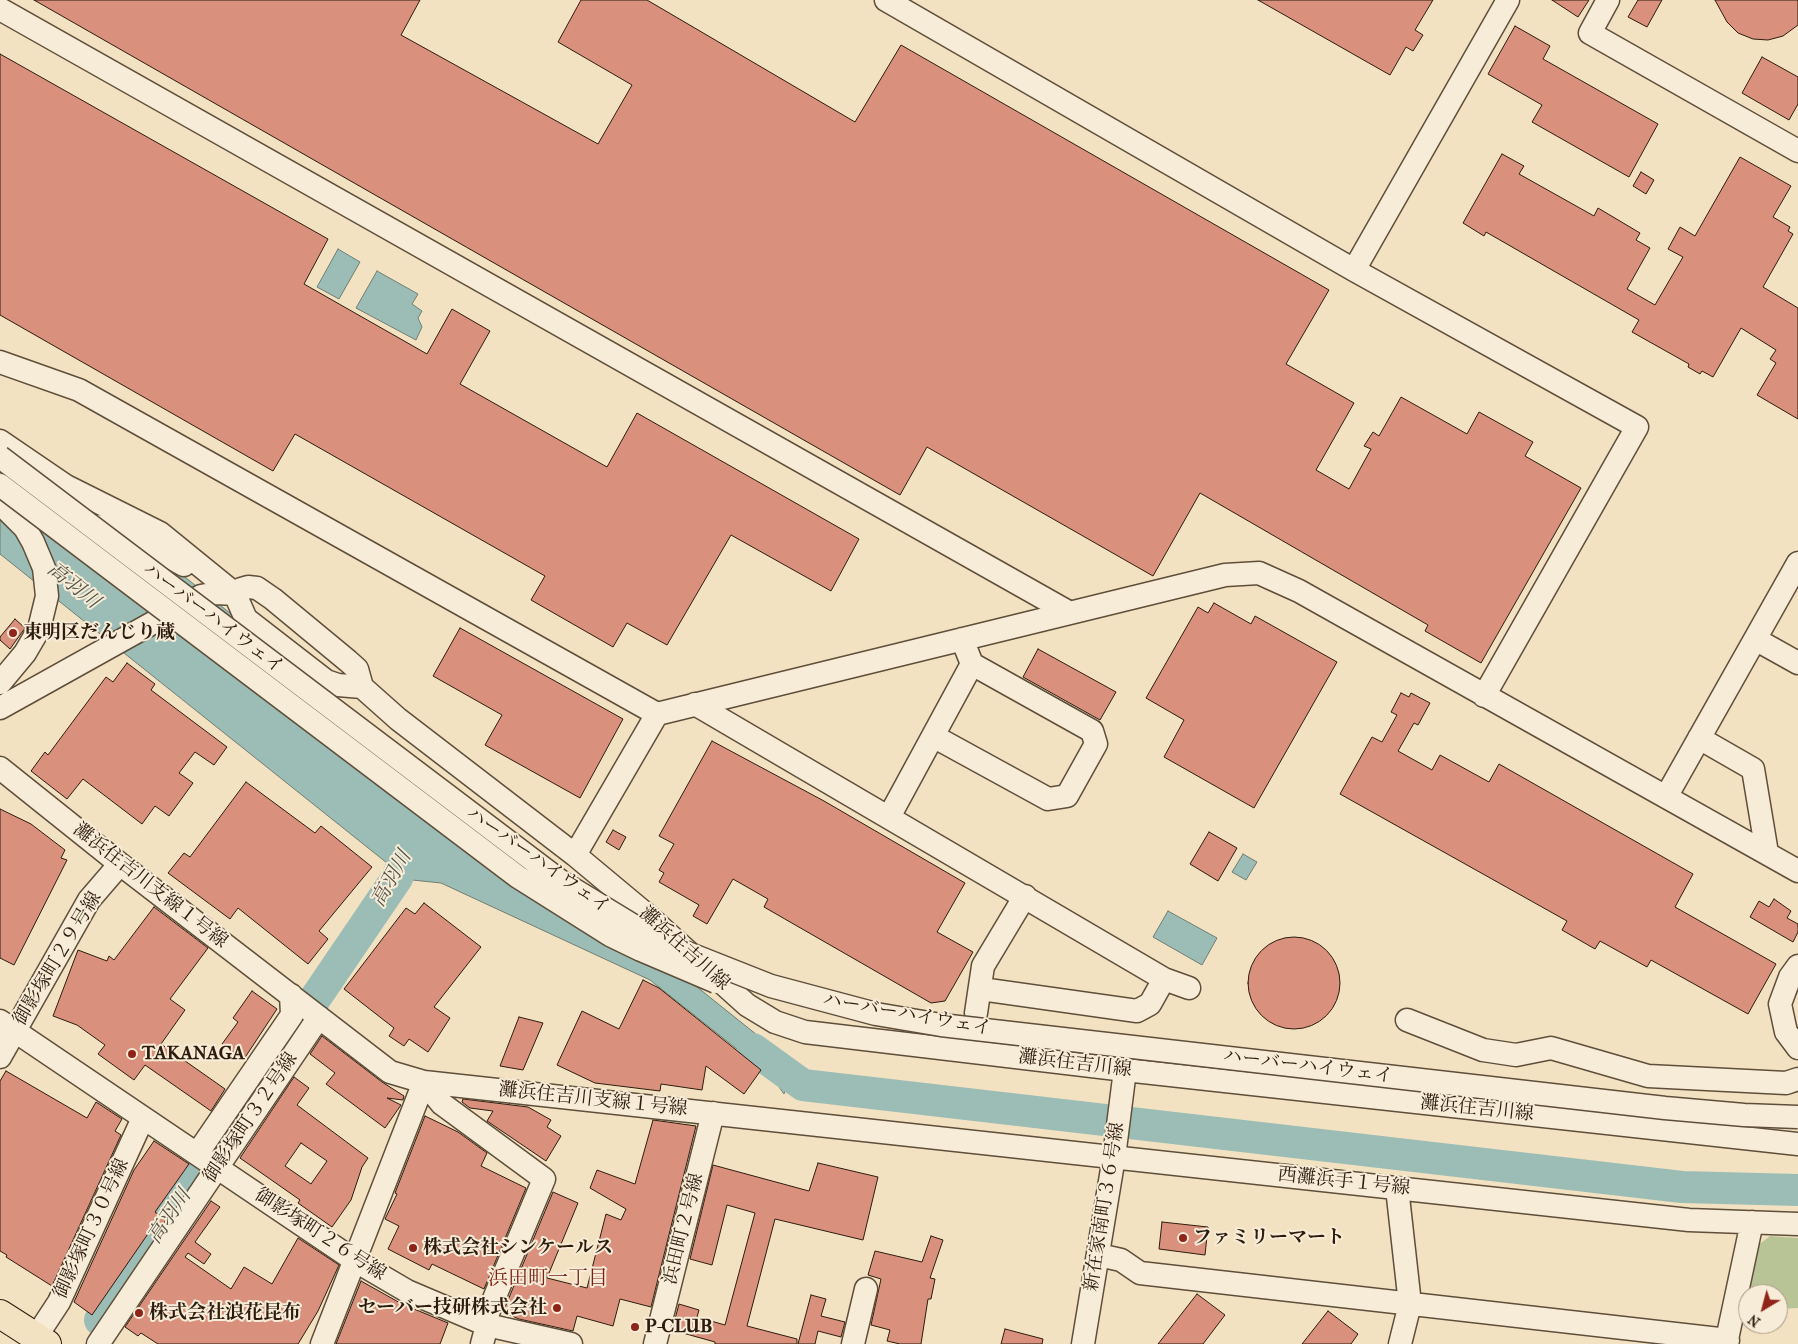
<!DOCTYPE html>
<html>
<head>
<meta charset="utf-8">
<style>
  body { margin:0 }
  #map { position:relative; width:1798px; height:1344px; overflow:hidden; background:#f3e2c2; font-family:"IM FELL French Canon",serif }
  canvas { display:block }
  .north { position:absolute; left:1738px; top:1284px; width:50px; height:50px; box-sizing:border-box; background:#f7ecd7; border:1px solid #a69986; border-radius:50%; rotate:217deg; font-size:14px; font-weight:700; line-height:20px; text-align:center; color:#2d1c0d }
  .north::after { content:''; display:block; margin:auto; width:18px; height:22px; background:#8f2418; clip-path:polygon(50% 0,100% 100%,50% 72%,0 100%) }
</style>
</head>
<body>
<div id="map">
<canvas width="1798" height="1344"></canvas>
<div class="north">N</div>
</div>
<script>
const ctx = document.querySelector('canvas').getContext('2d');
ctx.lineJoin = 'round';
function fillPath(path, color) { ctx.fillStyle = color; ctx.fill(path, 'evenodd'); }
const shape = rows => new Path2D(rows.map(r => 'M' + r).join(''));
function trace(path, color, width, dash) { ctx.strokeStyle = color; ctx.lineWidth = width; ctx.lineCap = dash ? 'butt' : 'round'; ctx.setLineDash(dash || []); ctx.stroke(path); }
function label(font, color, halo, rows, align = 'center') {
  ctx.font = font + ' "IM FELL French Canon","Noto Serif JP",serif'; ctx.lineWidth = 4; ctx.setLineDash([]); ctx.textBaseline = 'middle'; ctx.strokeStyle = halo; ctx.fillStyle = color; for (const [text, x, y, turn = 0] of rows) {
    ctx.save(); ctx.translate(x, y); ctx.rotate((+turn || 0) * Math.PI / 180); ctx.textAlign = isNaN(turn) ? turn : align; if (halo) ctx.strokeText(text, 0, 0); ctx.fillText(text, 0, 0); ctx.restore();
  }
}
fillPath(shape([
  [1770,1236,1798,1238,1798,1308,1778,1309,1778,1294,1748,1294,1748,1311,1743,1311,1757,1246]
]), '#b8c495');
const water = shape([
  [338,249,360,262,339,299,317,287,338,249],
  [377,271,418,294,412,304,422,311,418,318,422,327,416,340,356,308,377,271],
  [0,429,792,1063,784,1094,772,1077,650,980,441,883,403,879,392,867,0,554,0,429],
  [1243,854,1257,862,1246,880,1232,872,1243,854],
  [1168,911,1217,938,1202,965,1153,937,1168,911]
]);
fillPath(water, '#9bbdb6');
trace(water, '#6f7d72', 1);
trace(shape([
  [289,1037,397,878,411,845],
  [753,1049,803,1085,1682,1187,1798,1190],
  [100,1320,252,1092]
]), '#9bbdb6', 32);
const building = shape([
  [34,0,420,0,401,35,598,144,632,85,558,42,581,0,647,0,855,122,901,45,1329,290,1286,364,1354,403,1316,470,1349,489,1371,449,1364,446,1373,432,1379,436,1401,397,1467,434,1479,412,1533,442,1525,456,1581,488,1481,663,1425,631,1428,625,1200,493,1153,576,927,447,900,495,34,0],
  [1258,0,1433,0,1415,30,1423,35,1413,51,1406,47,1390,75,1258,0],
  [1552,0,1589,0,1578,17,1552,0],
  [1638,0,1662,0,1647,27,1628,17,1638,0],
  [1715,0,1798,0,1798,25,1783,36,1768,40,1753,39,1738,33,1727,22,1715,0],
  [1515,26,1550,46,1543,59,1658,124,1629,177,1532,122,1542,105,1488,74,1515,26],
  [0,54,328,239,304,284,427,354,452,309,490,331,460,384,607,467,637,413,859,539,831,591,731,535,667,645,627,623,613,647,531,600,545,576,295,434,273,471,0,315,0,54],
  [1762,57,1798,77,1798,104,1789,120,1742,93,1762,57],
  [1502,154,1524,166,1519,174,1594,216,1598,208,1640,233,1636,240,1650,248,1627,289,1655,305,1683,257,1668,249,1680,227,1695,236,1740,157,1791,186,1773,217,1790,227,1788,231,1793,234,1763,287,1798,308,1798,419,1757,395,1776,363,1770,359,1776,350,1741,328,1713,377,1702,371,1700,374,1688,367,1689,364,1632,332,1639,320,1486,232,1484,236,1463,223,1502,154],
  [1641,172,1654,180,1646,194,1633,186,1641,172],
  [1214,603,1251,624,1255,616,1337,662,1254,808,1164,757,1184,720,1146,698,1198,607,1208,613,1214,603],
  [15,619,25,628,10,649,0,640,0,637,15,619],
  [460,628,623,719,580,798,485,745,502,715,433,676,460,628],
  [1038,649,1116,692,1100,720,1023,677,1038,649],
  [127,663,155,684,151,690,227,747,214,765,195,752,179,773,193,783,169,816,155,806,142,824,83,779,67,799,31,771,45,752,48,755,106,677,113,682,127,663],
  [1401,693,1409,697,1411,693,1430,703,1418,725,1414,723,1398,751,1432,770,1440,755,1489,782,1499,764,1693,874,1675,907,1776,964,1748,1014,1651,960,1647,967,1600,941,1595,949,1562,930,1567,921,1340,794,1372,737,1382,742,1397,715,1391,712,1401,693],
  [712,741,824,801,965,883,937,932,973,952,945,1001,931,1003,764,907,768,899,733,879,707,924,693,916,699,905,659,882,664,873,659,870,674,844,659,836,712,741],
  [246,782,315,833,321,826,372,867,319,931,328,939,308,964,238,908,230,919,168,873,184,853,190,857,246,782],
  [0,809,31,824,65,850,61,858,67,860,14,965,0,958,0,809],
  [613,830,626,837,619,850,606,842,613,830],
  [1209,832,1237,848,1218,881,1190,864,1209,832],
  [1774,899,1791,911,1787,918,1798,924,1798,932,1793,942,1750,917,1759,901,1769,907,1774,899],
  [424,903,481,947,434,1007,450,1018,428,1052,409,1039,404,1046,389,1036,394,1028,344,989,406,908,415,914,424,903],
  [154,907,208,948,170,999,185,1010,161,1044,225,1089,211,1111,145,1065,134,1080,98,1054,105,1045,77,1025,53,1016,78,950,107,961,109,956,114,960,154,907],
  '1248 983a46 46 0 1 1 92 0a46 46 0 1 1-92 0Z',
  [643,980,659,988,761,1070,744,1094,706,1066,702,1090,661,1084,660,1091,595,1083,557,1065,582,1011,619,1029,643,980],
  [252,991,277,1009,244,1059,222,1044,238,1022,233,1018,252,991],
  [519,1017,543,1023,523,1070,500,1066,519,1017],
  [322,1036,382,1082,404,1096,403,1100,387,1098,401,1105,385,1128,326,1084,335,1073,310,1054,322,1036],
  [6,1071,87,1118,96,1102,122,1119,115,1131,121,1135,52,1286,6,1257,7,1255,0,1251,0,1081,6,1071],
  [294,1077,309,1088,297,1105,368,1158,362,1167,351,1200,332,1227,298,1203,300,1200,240,1158,294,1077],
  [301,1143,327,1161,311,1184,285,1166,301,1143],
  [463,1099,528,1107,551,1120,547,1127,561,1136,546,1161,487,1121,493,1111,470,1108,462,1102,463,1099],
  [425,1116,458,1132,487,1153,481,1166,526,1188,484,1289,432,1264,429,1270,388,1249,399,1226,385,1219,397,1194,395,1193,425,1116],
  [653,1120,696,1126,651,1307,620,1299,613,1326,577,1316,573,1331,519,1319,503,1312,553,1192,578,1203,547,1278,587,1288,606,1214,621,1220,626,1209,590,1188,597,1170,635,1184,653,1120],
  [154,1141,189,1164,155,1212,166,1220,158,1232,152,1228,92,1315,74,1302,134,1170,154,1141],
  [818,1163,878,1177,863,1240,775,1219,747,1326,797,1339,797,1344,715,1344,715,1342,672,1330,679,1304,699,1310,697,1317,725,1325,755,1213,727,1205,712,1265,690,1259,713,1165,809,1191,818,1163],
  [211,1201,220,1207,195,1242,211,1254,204,1264,188,1253,185,1257,231,1289,244,1267,272,1284,298,1238,339,1265,318,1311,298,1344,158,1344,141,1333,138,1336,125,1327,211,1201],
  [1162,1222,1208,1227,1205,1255,1159,1249,1162,1222],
  [931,1236,943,1240,930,1278,935,1279,931,1299,928,1299,921,1344,900,1344,887,1341,890,1330,871,1325,881,1279,868,1275,875,1251,922,1262,931,1236],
  [361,1281,402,1304,448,1323,440,1344,336,1344,361,1281],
  [1197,1294,1225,1315,1203,1344,1158,1344,1197,1294],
  [811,1295,826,1299,821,1316,845,1322,841,1337,818,1331,815,1344,798,1344,811,1295],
  [1328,1311,1358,1334,1351,1344,1302,1344,1328,1311],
  [1005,1329,1043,1339,1042,1344,1001,1344,1005,1329]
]);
fillPath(building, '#d9907d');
trace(building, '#2d1c0d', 1);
const minor = shape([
  [886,0,1354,270,1637,427,1484,696],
  [1608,0,1590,33,1798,151],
  [0,9,1070,613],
  [1354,270,1508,0],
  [0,362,79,390,657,714],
  [0,441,66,486,160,533,235,594,246,619,326,681,338,685,362,687,398,719,575,855,647,915,747,1005,775,1022,805,1032,1125,1070,1798,1144],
  [0,503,25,528,33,542,44,568,47,596,39,629,25,653,0,683],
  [97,526,151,547,184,565],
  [235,594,241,589,248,587,257,588,273,599,348,661,357,669,362,687],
  [1755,639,1798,663],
  [695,704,1164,979,1189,988],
  [0,708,201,596,217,593,235,594],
  [933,736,1048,799,1067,796,1096,744,1092,731,972,664,962,639],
  [1699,738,1753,769,1767,853],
  [0,768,120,864,390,1072,424,1082,1689,1220,1798,1224],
  [1666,797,1798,563],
  [889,817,972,664],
  [575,855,657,714,1225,575,1259,573,1299,591,1798,871],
  [1798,966,1790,977,1780,1004,1786,1032,1798,1048],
  [981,989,1137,1011,1150,1004,1164,979],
  [976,1013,983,966,1025,896],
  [1407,1020,1483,1050,1516,1055,1551,1048,1648,1076,1786,1083,1798,1079],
  [0,1021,354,1260,407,1291,487,1325,571,1344],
  [0,1057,89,900,120,864],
  [197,1154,292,1015,291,995],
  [1397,1188,1410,1304,1400,1344],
  [1099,1255,1121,1260,1140,1273,1728,1340],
  [36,1337,59,1302,143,1118],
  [98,1344,319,1017],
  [322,1344,424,1082,442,1104,544,1179,488,1313,487,1325,482,1344],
  [655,1344,713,1113],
  [853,1344,866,1289],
  [1083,1344,1114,1157,1125,1070],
  [1726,1344,1752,1222]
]);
const highway = shape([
  [0,1314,47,1344]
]);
trace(minor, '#5e4e3a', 25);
trace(highway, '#2d1c0d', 30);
trace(minor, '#f7ecd7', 22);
trace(highway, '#f3e2c2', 28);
const minorBridge = shape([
  [0,457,563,883,637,928,680,950,771,986,876,1014,941,1025,1665,1108,1744,1115,1798,1117],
  [0,485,518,877,610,935,641,950,716,982]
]);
trace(minorBridge, '#5e4e3a', 25, []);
trace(minorBridge, '#f7ecd7', 22);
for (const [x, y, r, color] of [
  [13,633,5,"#8f2418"],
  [132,1054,5,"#8f2418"],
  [1183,1238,5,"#8f2418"],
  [413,1248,5,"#8f2418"],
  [557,1308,5,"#8f2418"],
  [139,1313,5,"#8f2418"],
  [635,1327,5,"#8f2418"]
]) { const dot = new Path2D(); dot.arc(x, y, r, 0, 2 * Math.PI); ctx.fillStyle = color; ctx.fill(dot); trace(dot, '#f7ecd7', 2); }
label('19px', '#2d1c0d', '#f7ecd7', [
  ["ハーバーハイウェイ",213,619,37],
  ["ハーバーハイウェイ",538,861,35],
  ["灘浜住吉川支線１号線",150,886,38],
  ["灘浜住吉川線",684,949,42],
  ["御影塚町２９号線",58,959,-59],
  ["ハーバーハイウェイ",907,1015,10],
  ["灘浜住吉川線",1075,1064,7],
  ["ハーバーハイウェイ",1308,1067,7],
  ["灘浜住吉川支線１号線",593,1100,6],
  ["灘浜住吉川線",1477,1109,6],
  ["御影塚町３２号線",251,1118,-56],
  ["西灘浜手１号線",1344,1182,6],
  ["新在家南町３６号線",1105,1207,-81],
  ["御影塚町３０号線",92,1229,-65],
  ["浜田町２号線",684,1229,-76],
  ["御影塚町２６号線",320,1235,33]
]);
label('bold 19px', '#2d1c0d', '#f7ecd7', [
  ["東明区だんじり蔵",23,633],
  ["TAKANAGA",142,1054],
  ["ファミリーマート",1193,1238],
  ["株式会社シンケールス",423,1248],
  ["セーバー技研株式会社",547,1308,"right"],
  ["株式会社浪花昆布",149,1313],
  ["P-CLUB",645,1327]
], 'left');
label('italic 20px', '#545448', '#f7ecd7', [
  ["高羽川",73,586,39],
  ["高羽川",392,879,-61],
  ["高羽川",170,1217,-56]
]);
label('20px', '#7a1f14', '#f7ecd7', [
  ["浜田町一丁目",548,1279]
]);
</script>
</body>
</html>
